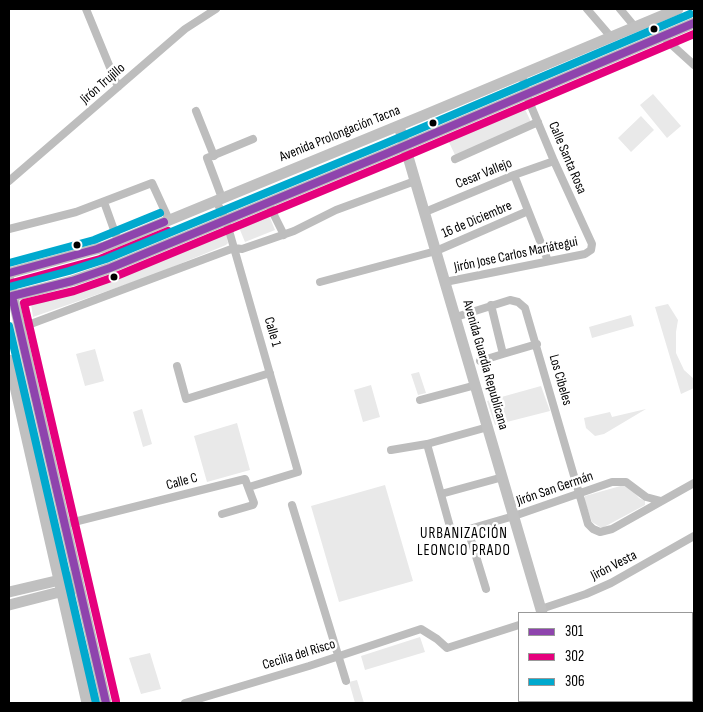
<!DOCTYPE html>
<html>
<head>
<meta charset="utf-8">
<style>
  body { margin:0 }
  #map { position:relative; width:703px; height:712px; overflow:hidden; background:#fff; font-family:"Sofia Sans Condensed",sans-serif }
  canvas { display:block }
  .frame { position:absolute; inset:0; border:10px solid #000; pointer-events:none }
  .legend { position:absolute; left:518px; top:612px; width:175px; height:90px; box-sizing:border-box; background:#fff; border:1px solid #999; margin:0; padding:6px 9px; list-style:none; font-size:15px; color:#000 }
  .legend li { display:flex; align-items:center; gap:10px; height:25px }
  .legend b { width:25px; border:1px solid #999 }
</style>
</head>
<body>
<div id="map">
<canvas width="703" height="712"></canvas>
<div class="frame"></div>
<ul class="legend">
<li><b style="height:6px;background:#8e44ad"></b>301</li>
<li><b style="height:6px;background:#e5007d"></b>302</li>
<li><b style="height:6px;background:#00a9ce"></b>306</li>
</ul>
</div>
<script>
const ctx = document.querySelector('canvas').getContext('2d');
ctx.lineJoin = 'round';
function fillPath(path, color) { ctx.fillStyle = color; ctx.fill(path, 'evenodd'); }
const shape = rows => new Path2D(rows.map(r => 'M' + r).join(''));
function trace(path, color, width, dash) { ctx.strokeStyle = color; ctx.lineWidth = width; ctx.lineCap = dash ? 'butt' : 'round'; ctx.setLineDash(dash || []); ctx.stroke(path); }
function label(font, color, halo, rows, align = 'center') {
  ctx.font = font + ' "Sofia Sans Condensed",sans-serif'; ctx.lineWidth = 5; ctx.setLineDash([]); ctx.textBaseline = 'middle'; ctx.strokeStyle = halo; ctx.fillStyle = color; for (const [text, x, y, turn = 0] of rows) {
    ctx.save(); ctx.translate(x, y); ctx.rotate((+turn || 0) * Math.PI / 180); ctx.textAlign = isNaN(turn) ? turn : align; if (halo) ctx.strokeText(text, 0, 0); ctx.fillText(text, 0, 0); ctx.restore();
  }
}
fillPath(shape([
  [694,9,694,16,413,134,412,130,472,102],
  [653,94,681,126,667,138,640,105],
  [523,105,531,122,455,155,447,138],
  [641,116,654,130,631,152,618,138],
  [381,142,382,146,234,208,232,203],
  [268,213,275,230,245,242,238,225],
  [206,215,208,219,121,256,69,273,27,282,26,280,56,274,65,268,115,253],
  [220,229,226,232,228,243,226,245,153,275,33,317,31,304,132,268],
  [668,304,678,320,676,332,676,353,684,370,694,379,694,388,681,394,655,307],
  [631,315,634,326,592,338,589,327],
  [15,321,68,560,63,561,9,323],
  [95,349,104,381,85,386,76,354],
  [419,372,426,393,418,395,411,374],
  [371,385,380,417,363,422,354,390],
  [541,386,550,411,495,425,487,401],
  [142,409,152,444,143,447,133,412],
  [646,409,604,434,595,436,586,428,584,418,610,412,612,417],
  [237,423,250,470,207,482,194,436],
  [385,485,413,581,339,602,311,506],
  [624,485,630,488,639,498,645,501,645,505,604,527,600,527,592,522,584,499,585,496],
  [420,637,425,652,365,670,361,656],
  [84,651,90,651,102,703,95,703],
  [150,653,161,689,141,694,129,658],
  [357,680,364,703,355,703,349,682]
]), '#e9e9e9');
trace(shape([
  [86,9,118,87],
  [587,9,611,37],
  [620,9,635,27],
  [662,36,694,65],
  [196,111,214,156],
  [455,159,538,122],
  [514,175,548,261],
  [9,181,185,29,216,9],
  [222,198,207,158,253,139],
  [216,201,226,220,298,472,249,487],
  [104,202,118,241],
  [268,203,284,235],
  [425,212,514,175,554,161],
  [9,229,76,212,152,183,169,220],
  [320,282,436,251,528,211],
  [445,282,585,254,591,250,592,244,554,161,526,94,522,74],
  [456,317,510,300,518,302,525,308,586,517,588,524,593,529,600,532,612,529,694,483],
  [20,328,234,248,242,249,271,239,294,231,336,210,415,181],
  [503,354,537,344],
  [480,361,503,354,491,305],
  [177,366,186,399,270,373],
  [420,400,476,385],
  [427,444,452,534,514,516,612,482,626,482,646,497,661,501],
  [391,450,427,444,488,427],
  [441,494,503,477],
  [292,505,346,681],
  [66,524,245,479,254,503,253,505,222,514],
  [468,530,486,589],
  [541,609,586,594,611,583,694,536],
  [692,661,694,659],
  [631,701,632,703],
  [687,701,688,703],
  [185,703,309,666,421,629,437,639,447,648,519,625]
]), '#bdbdbd', 8);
trace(shape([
  [399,126,542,613],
  [9,273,104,247,427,114,678,9],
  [9,280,106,703],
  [9,297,72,281,110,268,388,153,694,23],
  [9,360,87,703],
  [9,592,77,576],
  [9,605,79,587],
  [568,701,568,703]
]), '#c0c0c0', 11);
trace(shape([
  [9,273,97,249,164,222],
  [106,703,12,296,72,281,110,268,388,153,694,23]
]), '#8e44ad', 8);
trace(shape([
  [12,283,100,259,168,231],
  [116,701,24,303,74,291,114,277,392,162,694,34]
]), '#e5007d', 8);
trace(shape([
  [9,263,94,240,160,213],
  [9,287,69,271,106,259,384,144,690,14],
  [9,326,96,703]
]), '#00a9ce', 8);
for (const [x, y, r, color] of [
  [654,29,4.5,"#000"],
  [433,123,4.5,"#000"],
  [77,245,4.5,"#000"],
  [114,277,4.5,"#000"]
]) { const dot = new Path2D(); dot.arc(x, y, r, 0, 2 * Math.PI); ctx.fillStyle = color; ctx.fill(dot); trace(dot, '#fff', 2); }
label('14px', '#000', '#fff', [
  ["Jirón Trujillo",103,84,-41],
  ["Avenida Prolongación Tacna",340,134,-22],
  ["Calle Santa Rosa",567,158,67],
  ["Cesar Vallejo",484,174,-22],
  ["16 de Diciembre",477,220,-23],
  ["Jirón Jose Carlos Mariátegui",516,255,-12],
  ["Calle 1",272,332,74],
  ["Avenida Guardia Republicana",485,365,74],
  ["Los Cibeles",560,380,74],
  ["Calle C",182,482,-15],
  ["Jirón San Germán",555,489,-19],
  ["Jirón Vesta",614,566,-27],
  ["Cecilia del Risco",299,655,-17]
]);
ctx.letterSpacing = '1px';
label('15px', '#000', '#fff', [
  ["URBANIZACIÓN",464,534],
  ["LEONCIO PRADO",464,551]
]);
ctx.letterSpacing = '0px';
</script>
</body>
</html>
